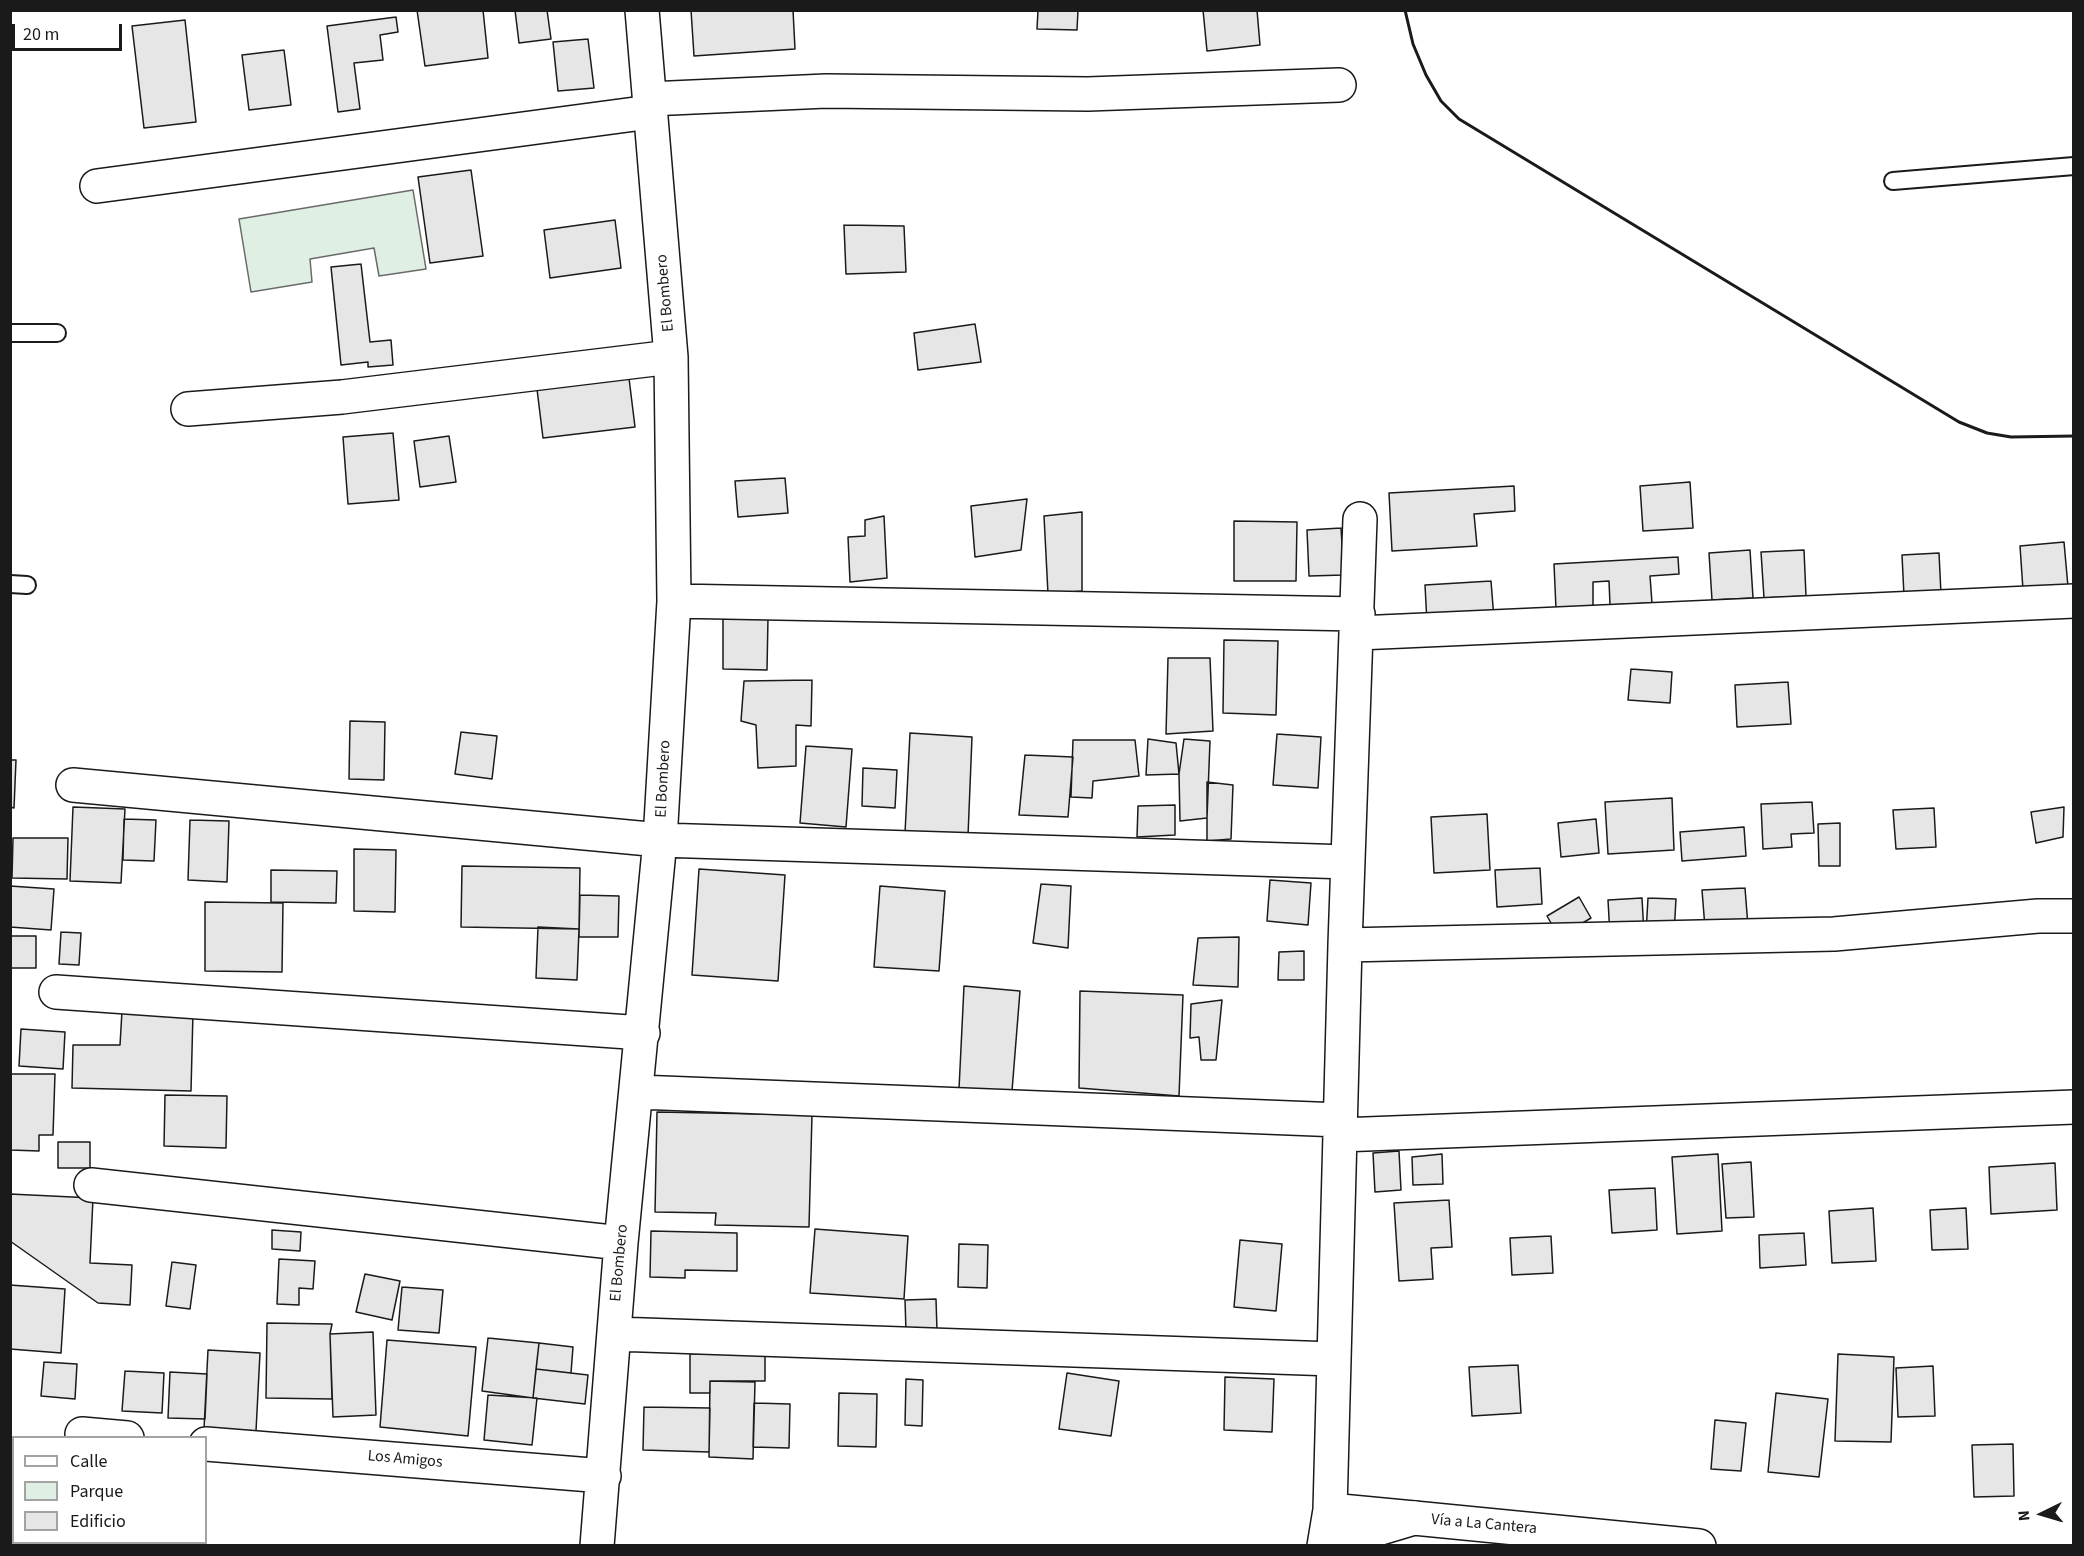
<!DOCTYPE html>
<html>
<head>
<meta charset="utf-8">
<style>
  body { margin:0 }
  #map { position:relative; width:2084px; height:1556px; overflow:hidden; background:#fff; font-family:"Source Sans 3",sans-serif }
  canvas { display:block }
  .frame { position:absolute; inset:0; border:12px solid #1a1a1a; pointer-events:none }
  .legend { position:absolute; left:12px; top:1436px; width:195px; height:108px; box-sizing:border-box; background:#fff; border:2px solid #a3a3a3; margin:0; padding:8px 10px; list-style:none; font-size:18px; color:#1a1a1a }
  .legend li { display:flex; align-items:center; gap:12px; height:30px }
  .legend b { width:30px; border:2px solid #a3a3a3 }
  .north { position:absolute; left:2012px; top:1484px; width:60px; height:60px; -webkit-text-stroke:4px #fff; paint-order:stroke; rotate:265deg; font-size:16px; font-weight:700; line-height:24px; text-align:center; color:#1a1a1a }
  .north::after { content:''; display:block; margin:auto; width:21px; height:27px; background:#1a1a1a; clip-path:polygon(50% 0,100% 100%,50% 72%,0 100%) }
  .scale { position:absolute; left:12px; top:24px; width:110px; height:27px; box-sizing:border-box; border:3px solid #1a1a1a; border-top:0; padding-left:8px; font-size:18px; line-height:21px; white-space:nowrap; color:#1a1a1a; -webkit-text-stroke:4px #fff; paint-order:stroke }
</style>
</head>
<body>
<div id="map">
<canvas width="2084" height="1556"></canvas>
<div class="frame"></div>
<ul class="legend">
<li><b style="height:8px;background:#fff"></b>Calle</li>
<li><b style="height:16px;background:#e0efe3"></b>Parque</li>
<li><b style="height:16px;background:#e6e6e6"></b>Edificio</li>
</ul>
<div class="north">N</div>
<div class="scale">20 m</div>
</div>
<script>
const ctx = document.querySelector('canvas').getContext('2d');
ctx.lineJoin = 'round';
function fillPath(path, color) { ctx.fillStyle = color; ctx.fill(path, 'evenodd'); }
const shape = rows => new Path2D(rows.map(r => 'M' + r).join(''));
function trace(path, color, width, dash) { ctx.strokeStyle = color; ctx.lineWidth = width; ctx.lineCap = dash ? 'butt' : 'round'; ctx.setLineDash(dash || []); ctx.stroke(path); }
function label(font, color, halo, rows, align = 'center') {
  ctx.font = font + ' "Source Sans 3",sans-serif'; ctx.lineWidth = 4.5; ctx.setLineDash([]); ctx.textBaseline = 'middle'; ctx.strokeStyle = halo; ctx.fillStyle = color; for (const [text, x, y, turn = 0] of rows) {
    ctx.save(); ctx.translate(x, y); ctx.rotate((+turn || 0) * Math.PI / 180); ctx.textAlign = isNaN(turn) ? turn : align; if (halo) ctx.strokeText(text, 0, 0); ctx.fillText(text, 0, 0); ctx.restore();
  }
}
const green = shape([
  [413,190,426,269,379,276,374,248,310,259,312,282,251,292,239,219,413,190]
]);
fillPath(green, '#e0efe3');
trace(green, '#6a6a6a', 1.5);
const building = shape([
  [417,10,483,10,488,58,425,66,417,10],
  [515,10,547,10,551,39,519,43,515,10],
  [691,10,793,10,795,49,694,56,691,10],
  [1038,10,1078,10,1077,30,1037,29,1038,10],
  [1203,10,1257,10,1260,45,1207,51,1203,10],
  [396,17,398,32,380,35,383,60,354,63,360,109,338,112,327,26,396,17],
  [185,20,196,122,144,128,132,26,185,20],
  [588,39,594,88,558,91,553,42,588,39],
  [284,50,291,105,249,110,242,55,284,50],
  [471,170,483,256,430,263,418,177,471,170],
  [615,220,621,268,550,278,544,230,615,220],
  [844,225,904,226,906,272,846,274,844,225],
  [361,264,370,342,391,340,393,365,368,367,368,362,341,365,331,267,361,264],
  [975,324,981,362,918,370,914,333,975,324],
  [628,370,635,427,543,438,536,381,628,370],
  [393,433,399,500,348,504,343,437,393,433],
  [449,436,456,482,420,487,414,441,449,436],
  [785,478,788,513,738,517,735,481,785,478],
  [1690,482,1693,528,1643,531,1640,486,1690,482],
  [1514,486,1515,511,1474,514,1477,546,1392,551,1389,493,1514,486],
  [1027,499,1021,550,975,557,971,506,1027,499],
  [1082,512,1082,591,1048,594,1044,516,1082,512],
  [884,516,887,578,850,582,848,537,865,536,865,520,884,516],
  [1234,521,1297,522,1296,581,1234,581,1234,521],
  [1341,528,1344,575,1309,576,1307,530,1341,528],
  [2064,542,2068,587,2023,590,2020,546,2064,542],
  [1750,550,1753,598,1712,600,1709,553,1750,550],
  [1804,550,1806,596,1764,598,1761,552,1804,550],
  [1939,553,1941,594,1904,596,1902,555,1939,553],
  [1678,557,1679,574,1650,576,1652,603,1610,605,1609,581,1593,582,1593,607,1556,609,1554,564,1678,557],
  [1491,581,1494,619,1427,623,1425,585,1491,581],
  [723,618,768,618,767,670,723,669,723,618],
  [1224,640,1278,641,1276,715,1223,713,1224,640],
  [1168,658,1210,658,1213,731,1166,734,1168,658],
  [1631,669,1672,672,1670,703,1628,700,1631,669],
  [812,680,811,726,796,725,796,766,758,768,756,725,741,721,744,681,812,680],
  [1788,682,1791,724,1737,727,1735,685,1788,682],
  [350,721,385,722,384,780,349,779,350,721],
  [461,732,497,736,492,779,455,774,461,732],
  [910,733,972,737,968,836,905,833,910,733],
  [1277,734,1321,737,1318,788,1273,785,1277,734],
  [1148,739,1176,743,1179,774,1146,775,1148,739],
  [1184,739,1210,741,1207,818,1180,821,1179,774,1184,739],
  [1073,740,1135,740,1139,776,1093,781,1092,798,1071,797,1073,740],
  [806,746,852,749,846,827,800,823,806,746],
  [1025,755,1073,757,1068,817,1019,815,1025,755],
  [10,760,16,760,14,808,10,807,10,760],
  [863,768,897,770,895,808,862,806,863,768],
  [1207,782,1233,785,1231,839,1207,841,1207,782],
  [1672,798,1674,850,1608,854,1605,802,1672,798],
  [1812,802,1814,833,1791,834,1792,847,1763,849,1761,804,1812,802],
  [1175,805,1175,835,1137,837,1138,806,1175,805],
  [73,807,125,809,121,883,70,881,73,807],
  [2064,807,2063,837,2036,843,2031,812,2064,807],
  [1934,808,1936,847,1896,849,1893,810,1934,808],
  [1487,814,1490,870,1434,873,1431,817,1487,814],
  [124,819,156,820,154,861,123,860,124,819],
  [1596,819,1599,853,1561,857,1558,823,1596,819],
  [190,820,229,821,227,882,188,880,190,820],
  [1840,823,1840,866,1819,866,1818,824,1840,823],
  [1744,827,1746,856,1682,861,1680,832,1744,827],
  [13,838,68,838,67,879,12,878,13,838],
  [354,849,396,850,395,912,354,911,354,849],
  [462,866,580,868,579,929,461,927,462,866],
  [1540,868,1542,904,1497,907,1495,870,1540,868],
  [699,869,785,875,778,981,692,975,699,869],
  [271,870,337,871,336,903,271,902,271,870],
  [1270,880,1311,883,1308,925,1267,921,1270,880],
  [1041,884,1071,886,1068,948,1033,943,1041,884],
  [10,886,54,889,51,930,10,927,10,886],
  [880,886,945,891,939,971,874,967,880,886],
  [1745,888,1748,926,1705,928,1702,890,1745,888],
  [580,895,619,896,618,937,579,937,580,895],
  [1579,897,1591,918,1559,937,1547,916,1579,897],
  [1642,898,1644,934,1610,936,1608,900,1642,898],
  [1648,898,1676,899,1674,934,1646,933,1648,898],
  [205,902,283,903,282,972,205,971,205,902],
  [538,927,579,929,577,980,536,978,538,927],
  [61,932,81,933,79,965,59,964,61,932],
  [10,936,36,936,36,968,10,968,10,936],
  [1239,937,1238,987,1193,985,1198,938,1239,937],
  [1304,951,1304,980,1278,980,1279,952,1304,951],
  [964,986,1020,991,1012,1091,959,1089,964,986],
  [1080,991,1183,995,1179,1096,1079,1088,1080,991],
  [1222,1000,1216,1060,1201,1060,1199,1037,1190,1038,1191,1004,1222,1000],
  [122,1011,193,1012,191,1091,72,1088,73,1045,120,1045,122,1011],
  [21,1029,65,1032,63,1069,19,1066,21,1029],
  [10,1074,55,1074,53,1135,39,1135,39,1151,10,1150,10,1074],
  [165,1095,227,1096,226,1148,164,1146,165,1095],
  [657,1112,812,1115,809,1227,715,1225,716,1213,655,1212,657,1112],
  [58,1142,90,1142,90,1168,58,1168,58,1142],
  [1399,1151,1401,1190,1375,1192,1373,1153,1399,1151],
  [1442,1154,1443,1184,1413,1185,1412,1157,1442,1154],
  [1718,1154,1722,1231,1677,1234,1672,1157,1718,1154],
  [1751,1162,1754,1217,1726,1218,1722,1164,1751,1162],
  [2055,1163,2057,1210,1991,1214,1989,1167,2055,1163],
  [1655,1188,1657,1230,1612,1233,1609,1190,1655,1188],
  [10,1194,93,1198,90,1263,132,1265,130,1305,98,1303,10,1241,10,1194],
  [1449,1200,1452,1247,1431,1248,1433,1279,1399,1281,1394,1203,1449,1200],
  [1873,1208,1876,1261,1832,1263,1829,1211,1873,1208],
  [1966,1208,1968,1249,1932,1250,1930,1210,1966,1208],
  [815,1229,908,1236,904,1299,810,1293,815,1229],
  [272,1230,301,1232,300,1251,272,1249,272,1230],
  [651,1231,737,1233,737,1271,685,1270,685,1278,650,1277,651,1231],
  [1804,1233,1806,1265,1760,1268,1759,1235,1804,1233],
  [1551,1236,1553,1273,1512,1275,1510,1238,1551,1236],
  [1240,1240,1282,1244,1276,1311,1234,1307,1240,1240],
  [959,1244,988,1245,987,1288,958,1287,959,1244],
  [279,1259,315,1261,313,1289,299,1288,299,1305,277,1304,279,1259],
  [172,1262,196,1265,190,1309,166,1306,172,1262],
  [365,1274,400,1281,392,1320,356,1312,365,1274],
  [10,1285,65,1289,61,1353,10,1349,10,1285],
  [402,1287,443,1290,439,1333,398,1330,402,1287],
  [936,1299,937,1331,906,1332,905,1300,936,1299],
  [267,1323,332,1324,330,1334,332,1399,266,1398,267,1323],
  [373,1332,376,1415,333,1417,330,1334,373,1332],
  [488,1338,539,1343,533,1398,482,1391,488,1338],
  [387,1340,476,1347,468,1436,380,1427,387,1340],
  [539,1343,573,1347,571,1373,536,1369,539,1343],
  [208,1350,260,1353,256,1431,204,1429,208,1350],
  [690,1354,765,1354,765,1381,710,1381,710,1393,690,1393,690,1354],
  [1838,1354,1894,1357,1891,1442,1835,1441,1838,1354],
  [44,1362,77,1364,75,1399,41,1396,44,1362],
  [1518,1365,1521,1413,1472,1416,1469,1367,1518,1365],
  [1933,1366,1935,1416,1898,1417,1896,1368,1933,1366],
  [536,1369,588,1375,585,1404,533,1398,536,1369],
  [125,1371,164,1373,162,1413,122,1411,125,1371],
  [170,1372,207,1374,205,1419,168,1418,170,1372],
  [1067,1373,1119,1381,1111,1436,1059,1429,1067,1373],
  [1225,1377,1274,1379,1272,1432,1224,1430,1225,1377],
  [906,1379,923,1380,922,1426,905,1425,906,1379],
  [710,1381,755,1382,753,1459,709,1457,710,1381],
  [839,1393,877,1394,876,1447,838,1446,839,1393],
  [1776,1393,1828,1399,1819,1477,1768,1472,1776,1393],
  [488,1395,537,1398,532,1445,484,1440,488,1395],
  [754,1403,790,1404,789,1448,753,1447,754,1403],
  [644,1407,710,1408,709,1452,643,1450,644,1407],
  [1715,1420,1746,1423,1741,1471,1711,1469,1715,1420],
  [2013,1444,2014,1496,1974,1497,1972,1445,2013,1444]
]);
fillPath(building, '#e6e6e6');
trace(building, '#1a1a1a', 1.5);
const service = shape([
  [1893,181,2074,166],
  [10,333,57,333],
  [10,584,27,585]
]);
const minor = shape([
  [97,186,650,112,649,99,826,91,1088,94,1339,85],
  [188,409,342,397,671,357],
  [674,601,1358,614],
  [1358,633,2074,601],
  [73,785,660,840,1348,862],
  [1345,945,1834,934,2038,916,2074,916],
  [56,992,643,1033],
  [638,1092,1340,1120,1340,1135,2074,1107],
  [91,1185,621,1243],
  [615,1334,1333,1359],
  [82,1434,127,1438],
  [206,1444,604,1476],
  [1330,1510,1414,1518],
  [10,1512,14,1514],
  [45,1542,49,1546],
  [597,1546,621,1243,660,840,674,601,671,357,642,10],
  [1324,1546,1330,1510,1345,945,1360,519]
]);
const secondary = shape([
  [1346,1546,1364,1533,1414,1518,1699,1546]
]);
trace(service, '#1a1a1a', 20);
trace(minor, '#1a1a1a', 36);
trace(secondary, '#1a1a1a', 36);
trace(service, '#fff', 16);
trace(minor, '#fff', 33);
trace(secondary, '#fff', 33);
trace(shape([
  [1405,10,1413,44,1426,75,1441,101,1459,119,1959,422,1987,433,2011,437,2074,436]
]), '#1a1a1a', 3);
label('16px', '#1a1a1a', '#fff', [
  ["El Bombero",666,293,-95],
  ["El Bombero",664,779,-87],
  ["El Bombero",620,1263,-85],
  ["Los Amigos",405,1460,5],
  ["Vía a La Cantera",1484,1525,5]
]);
</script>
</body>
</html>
